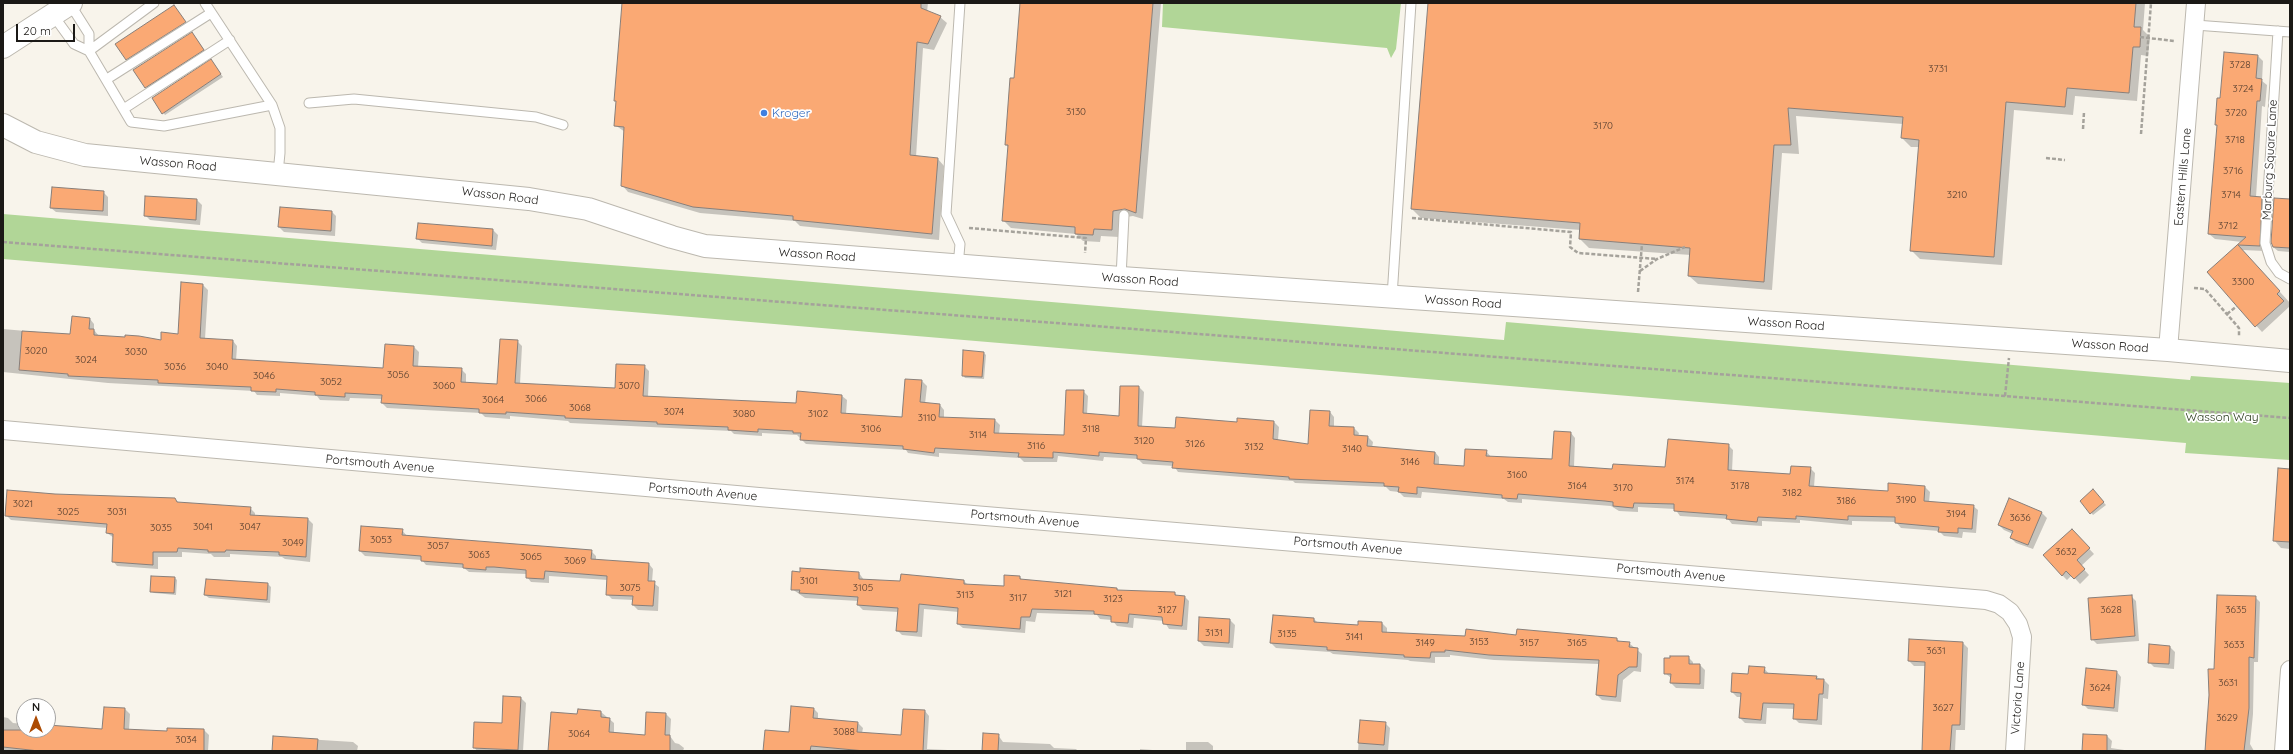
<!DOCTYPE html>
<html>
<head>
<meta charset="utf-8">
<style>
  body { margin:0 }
  #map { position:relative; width:2293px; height:754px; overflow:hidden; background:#f8f4eb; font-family:Quicksand,sans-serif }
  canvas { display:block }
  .frame { position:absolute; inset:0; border:4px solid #1b1916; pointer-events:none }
  .north { position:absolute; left:16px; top:698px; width:40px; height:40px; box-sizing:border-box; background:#fff; border:1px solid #a4a3a2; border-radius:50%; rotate:0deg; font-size:11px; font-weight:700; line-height:16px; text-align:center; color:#1b1916 }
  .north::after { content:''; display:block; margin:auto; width:14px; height:18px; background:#ac4b03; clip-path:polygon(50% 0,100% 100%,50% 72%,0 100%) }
  .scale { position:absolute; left:16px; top:24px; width:59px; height:18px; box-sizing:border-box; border:2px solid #1b1916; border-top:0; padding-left:5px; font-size:12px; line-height:14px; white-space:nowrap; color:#1b1916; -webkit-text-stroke:3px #fff; paint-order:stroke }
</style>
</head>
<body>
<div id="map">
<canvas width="2293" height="754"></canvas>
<div class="frame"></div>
<div class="north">N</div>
<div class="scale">20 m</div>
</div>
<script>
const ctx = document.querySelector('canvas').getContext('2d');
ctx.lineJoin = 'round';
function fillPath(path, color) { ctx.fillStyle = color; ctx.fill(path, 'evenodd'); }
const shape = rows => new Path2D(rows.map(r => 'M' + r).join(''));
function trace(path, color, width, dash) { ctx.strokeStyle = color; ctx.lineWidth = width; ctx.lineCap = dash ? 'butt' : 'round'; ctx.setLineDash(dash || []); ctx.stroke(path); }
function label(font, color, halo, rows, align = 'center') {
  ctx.font = font + ' Quicksand,sans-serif'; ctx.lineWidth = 3.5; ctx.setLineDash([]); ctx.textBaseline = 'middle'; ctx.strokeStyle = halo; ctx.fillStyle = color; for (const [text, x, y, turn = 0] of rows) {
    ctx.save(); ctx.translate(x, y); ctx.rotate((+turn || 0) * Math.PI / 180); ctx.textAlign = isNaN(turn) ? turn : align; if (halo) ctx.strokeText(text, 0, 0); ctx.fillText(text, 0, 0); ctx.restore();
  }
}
fillPath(shape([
  [1163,3,1401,3,1396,49,1391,58,1387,48,1162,27],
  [3,214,1504,340,1506,322,2190,380,2191,376,2290,383,2290,460,2185,453,2186,443,3,259]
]), '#b1d697');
fillPath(shape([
  [623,3,928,3,927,12,940,17,947,23,934,50,923,48,916,157,938,159,944,166,939,240,800,226,795,221,700,213,628,192,622,185,625,132,615,125,617,103,615,100],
  [1037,3,1161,3,1143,219,1133,216,1120,218,1119,237,1101,236,1100,242,1083,241,1076,234,1011,228,1004,221,1009,148,1006,145,1014,79],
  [1429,3,2145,3,2143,30,2150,37,2148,56,2141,55,2137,101,2075,96,2073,115,2014,110,2002,265,1920,259,1911,250,1919,147,1911,147,1902,138,1903,124,1796,116,1799,154,1782,153,1772,290,1698,284,1689,276,1691,255,1589,248,1580,239,1581,230,1421,218,1412,209],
  [176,8,187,25,129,61,127,59],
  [192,33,206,52,148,89,146,87],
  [2258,56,2263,61,2262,81,2267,85,2265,107,2262,106,2256,197,2261,198,2267,203,2265,251,2242,250,2290,303,2290,306,2262,332,2208,272,2242,242,2215,239,2209,234,2218,127,2216,125,2221,100],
  [213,63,223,77,165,115,153,98],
  [103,192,108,197,108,216,56,212,51,208],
  [197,200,202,205,200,225,150,220,145,215],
  [2290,200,2290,252,2278,251,2273,247],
  [332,212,336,216,335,236,284,232,279,227],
  [493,230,498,235,496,250,422,243,418,239],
  [182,283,203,285,208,290,205,339,233,341,237,346,236,361,384,369,414,347,419,352,418,367,461,369,466,374,466,383,498,385,517,341,522,346,520,384,616,389,644,366,649,371,648,397,797,404,842,396,847,400,846,414,903,418,922,381,927,386,925,404,940,405,944,410,944,418,995,420,1000,425,999,434,1065,436,1083,391,1088,396,1087,414,1120,417,1139,387,1144,392,1142,427,1176,429,1238,423,1274,422,1279,427,1278,440,1309,445,1330,412,1334,417,1334,427,1354,428,1359,433,1358,437,1368,437,1373,442,1372,448,1435,452,1439,457,1439,466,1465,467,1486,451,1491,457,1553,460,1571,433,1575,438,1574,467,1613,470,1666,469,1728,445,1733,450,1732,471,1791,476,1810,468,1815,473,1814,487,1889,492,1925,487,1930,492,1929,502,1973,506,1978,510,1976,533,1963,532,1962,538,1944,536,1939,531,1901,528,1896,522,1852,521,1852,525,1800,520,1800,523,1762,521,1762,526,1732,524,1728,519,1680,516,1675,509,1638,507,1638,512,1619,511,1611,506,1522,499,1522,503,1508,502,1504,499,1422,492,1421,498,1404,497,1399,492,1390,491,1386,487,1295,483,1293,481,1178,472,1174,466,1143,464,1138,459,1104,457,1103,461,1058,456,1057,462,1024,462,1020,458,939,453,939,457,908,453,906,450,806,444,797,435,762,433,762,436,734,434,731,431,570,423,568,421,510,416,510,419,485,417,481,413,387,408,382,403,382,399,350,398,349,401,320,400,317,396,280,393,280,396,257,395,254,391,108,383,3,372,3,329,71,335,90,319,94,324,94,330,99,336,162,342,179,335],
  [984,353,986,355,984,379,965,378,963,375],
  [2093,491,2106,505,2093,515,2081,501],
  [55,495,175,499,179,503,250,508,255,513,255,516,308,519,313,524,310,562,285,559,282,557,230,554,230,557,214,557,211,554,182,552,182,557,158,557,158,569,117,566,113,561,114,538,107,533,108,528,11,520,6,515],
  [2290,496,2290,549,2281,548,2274,540],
  [2009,500,2042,513,2047,518,2033,549,2016,543,2011,538,2013,534,2004,530,1999,525],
  [402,530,407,536,591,551,596,556,596,560,649,564,653,569,652,582,659,587,658,611,638,610,633,605,634,600,612,599,607,594,608,580,549,576,549,583,531,582,527,577,527,574,469,572,464,568,426,565,422,560,365,556,360,551],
  [2072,530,2094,554,2081,566,2089,575,2080,584,2072,575,2067,580,2062,575],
  [859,573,864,580,901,582,932,578,964,581,969,586,1004,587,1020,577,1022,580,1117,589,1119,591,1175,593,1177,596,1185,597,1189,601,1187,630,1169,629,1164,621,1134,618,1133,628,1117,626,1112,620,1100,619,1097,615,1037,613,1035,622,1026,621,1025,633,963,628,958,624,959,612,924,609,922,637,902,635,897,630,899,612,863,610,858,605,859,601,805,598,792,589],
  [175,578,177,580,176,595,154,593,151,591],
  [268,584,271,587,270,603,209,598,205,595],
  [2131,596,2136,601,2139,641,2097,644,2092,639],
  [2255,597,2260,602,2258,662,2254,662,2253,714,2250,744,2254,751,2205,751,2206,727,2215,670],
  [1273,616,1314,619,1318,623,1359,626,1382,623,1387,628,1387,633,1466,637,1517,636,1617,639,1621,643,1629,643,1642,654,1641,672,1634,671,1623,680,1621,702,1602,700,1597,695,1599,664,1494,660,1450,655,1450,657,1435,657,1435,663,1410,661,1408,660,1333,654,1330,652,1276,648,1271,643],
  [1230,620,1235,625,1233,648,1204,646,1199,641],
  [1963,643,1968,648,1965,730,1956,730,1955,751,1924,751,1926,666,1914,666,1909,661],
  [2170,647,2175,652,2174,669,2154,667,2149,662],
  [1688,657,1693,662,1693,665,1700,665,1705,670,1704,689,1676,688,1671,683,1671,678,1665,673],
  [1764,668,1769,674,1816,677,1824,680,1829,685,1828,699,1823,698,1822,725,1799,723,1794,718,1795,709,1767,708,1766,724,1745,723,1740,718,1742,697,1737,697,1732,692,1749,675],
  [2117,672,2121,677,2118,712,2088,709,2083,704],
  [504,697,521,698,526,703,523,751,477,751,474,747,503,725],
  [125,709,130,714,129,730,168,732,204,730,209,735,208,751,3,751,3,717,8,718,13,723,24,724,24,730,48,730,48,726,103,730],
  [814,709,818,713,818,720,858,723,863,728,862,733,902,736,925,711,929,716,927,749,969,751,764,751,790,733],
  [601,712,614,723,614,734,646,736,647,713,666,714,671,719,670,736,675,743,679,744,684,748,683,751,549,751,578,715],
  [1360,721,1385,723,1390,728,1388,751,1358,751],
  [998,735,1003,742,1050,744,1054,748,1076,749,1078,751,983,751],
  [2107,736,2112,741,2111,748,2131,751,2083,751],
  [274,737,353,742,358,746,357,751,273,751],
  [1186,742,1208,742,1213,746,1213,751,1186,751],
  [1140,749,1165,751,1140,751]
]), '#0003');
const building = shape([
  [622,3,921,3,921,8,941,16,928,44,917,42,910,155,938,158,932,234,793,220,793,216,693,207,621,186,624,127,614,126,616,101,614,101,622,3],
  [1020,3,1153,3,1136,213,1125,209,1113,211,1112,230,1094,229,1093,235,1075,234,1075,227,1002,221,1008,145,1005,145,1010,78,1014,78,1020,3],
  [1428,3,2136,3,2134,27,2141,27,2140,47,2133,47,2129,93,2067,88,2065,107,2006,102,1994,257,1910,251,1919,140,1901,138,1903,117,1788,108,1791,145,1774,145,1764,282,1688,276,1690,248,1579,239,1580,223,1411,209,1428,3],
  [174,5,186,22,126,60,115,44,174,5],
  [192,32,204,50,145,88,133,70,192,32],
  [2224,52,2258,55,2256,78,2262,79,2260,101,2257,101,2250,196,2262,197,2260,246,2238,245,2280,291,2277,294,2284,301,2255,327,2207,272,2246,237,2208,234,2217,125,2215,125,2217,98,2220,98,2224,52],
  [211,59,221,74,162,114,152,98,211,59],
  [52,187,104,191,103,211,50,208,52,187],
  [145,196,197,199,196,220,144,216,145,196],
  [2274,198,2290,199,2290,248,2273,247,2271,242,2274,198],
  [280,207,332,211,331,231,278,227,280,207],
  [418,223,493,229,492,246,416,239,418,223],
  [181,282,203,284,200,338,233,340,232,359,383,368,385,344,414,346,413,366,462,368,461,382,497,384,500,339,518,340,515,383,615,388,616,364,645,365,643,396,796,403,797,391,842,395,841,413,902,417,905,379,922,380,920,402,940,404,939,417,995,419,994,433,1064,435,1066,390,1084,390,1083,413,1119,416,1120,386,1139,386,1138,426,1175,428,1176,417,1237,422,1237,418,1274,421,1273,439,1308,444,1310,410,1330,411,1329,426,1354,427,1354,435,1368,436,1367,446,1435,452,1434,464,1464,466,1465,449,1487,450,1486,456,1552,459,1554,431,1571,432,1569,466,1612,469,1613,464,1665,467,1668,439,1729,444,1728,470,1790,474,1791,466,1811,467,1809,486,1888,491,1888,483,1925,486,1924,501,1974,505,1972,529,1958,528,1958,533,1938,532,1939,527,1895,523,1895,517,1848,516,1848,520,1796,516,1796,519,1758,517,1757,522,1726,519,1727,515,1674,511,1674,504,1634,503,1633,508,1613,506,1613,502,1605,501,1518,494,1517,499,1502,498,1502,495,1417,487,1417,494,1398,492,1399,487,1384,486,1384,483,1289,479,1289,477,1172,468,1173,462,1137,459,1137,455,1099,452,1099,456,1053,452,1053,458,1018,457,1019,453,935,448,934,453,903,449,903,446,800,440,801,433,793,433,793,431,758,429,758,432,728,430,728,427,657,424,657,422,565,418,565,416,506,412,506,414,479,413,479,409,381,403,382,395,345,393,345,397,315,395,315,392,276,389,276,392,251,391,251,387,158,383,158,380,68,376,68,374,19,370,22,331,70,334,72,316,90,318,89,329,94,329,94,335,125,337,125,335,139,336,161,340,161,332,178,334,181,282],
  [963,350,984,352,982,377,962,376,963,350],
  [2278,468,2290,469,2290,542,2273,541,2278,468],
  [2093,489,2104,502,2090,514,2080,501,2093,489],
  [7,490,55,494,175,498,177,502,251,507,250,515,308,518,306,557,279,555,279,552,226,550,225,552,208,552,208,550,178,548,177,552,153,552,153,565,112,562,113,534,106,533,107,524,5,516,7,490],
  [2009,498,2042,512,2028,545,2010,538,2013,531,1998,525,2009,498],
  [361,526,403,529,402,535,592,550,591,559,649,563,648,581,655,581,653,606,632,605,633,596,606,595,607,576,545,571,544,579,526,578,526,570,494,567,486,567,486,570,463,568,463,564,421,561,421,556,359,551,361,526],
  [2072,529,2090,548,2077,560,2085,569,2074,579,2066,571,2062,576,2043,555,2072,529],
  [800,568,859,572,859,579,900,581,901,574,964,580,964,584,1004,586,1004,575,1020,576,1020,579,1117,588,1117,590,1175,592,1175,595,1185,596,1182,626,1163,624,1162,617,1129,614,1128,623,1111,622,1111,616,1094,614,1094,611,1032,609,1030,617,1021,617,1020,629,957,624,958,608,919,604,917,632,896,631,898,608,857,605,858,597,799,593,800,590,791,590,792,571,800,572,800,568],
  [151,576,175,577,174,593,150,592,151,576],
  [206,579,268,583,267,600,204,595,206,579],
  [2132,595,2135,636,2091,640,2088,598,2132,595],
  [2217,595,2256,596,2254,658,2249,657,2249,708,2244,751,2205,751,2209,695,2208,669,2214,669,2217,595],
  [1273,615,1314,618,1314,622,1358,625,1358,621,1382,622,1382,632,1465,636,1466,629,1516,635,1517,629,1617,638,1617,641,1630,642,1629,647,1638,648,1637,667,1629,667,1618,675,1616,697,1596,695,1599,660,1489,655,1445,650,1445,652,1431,652,1430,658,1404,657,1404,655,1327,650,1327,647,1270,643,1273,615],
  [1199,617,1230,619,1229,643,1198,641,1199,617],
  [1909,639,1963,642,1960,725,1952,725,1950,751,1922,751,1925,662,1908,661,1909,639],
  [2149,644,2170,646,2169,664,2148,663,2149,644],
  [1670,656,1689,656,1689,664,1700,664,1700,684,1670,683,1671,674,1664,674,1664,658,1670,658,1670,656],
  [1749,666,1765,667,1764,673,1817,676,1816,679,1824,679,1823,694,1819,694,1817,720,1793,719,1794,704,1763,703,1761,720,1739,718,1741,693,1731,692,1732,673,1748,674,1749,666],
  [2086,668,2117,671,2114,708,2082,705,2086,668],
  [503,696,521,697,518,750,473,748,474,722,502,723,503,696],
  [791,706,814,708,813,718,858,722,857,732,901,735,903,709,925,710,923,751,865,751,811,746,810,751,763,751,765,730,789,732,791,706],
  [104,707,125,708,124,729,167,731,167,728,204,729,204,751,39,751,3,747,3,730,48,730,48,725,102,729,104,707],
  [578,709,601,711,601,717,610,718,609,732,645,735,646,712,666,713,665,735,670,735,670,751,548,751,551,712,577,714,578,709],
  [1360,720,1386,722,1384,745,1358,743,1360,720],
  [983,733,999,734,998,751,982,751,983,733],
  [2083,734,2107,735,2107,751,2082,751,2083,734],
  [273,736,318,739,317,751,272,751,273,736]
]);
fillPath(building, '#faa974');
trace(building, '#887f7a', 1);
const service = shape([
  [205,3,272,105,280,128,280,153,278,173],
  [70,4,89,34,89,51,131,122,164,126,272,105],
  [53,15,74,44,89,51],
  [2195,25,2290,32],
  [2278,31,2265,243,2271,262,2279,273,2290,279],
  [89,51,154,3],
  [107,79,211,13],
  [309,103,354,99,536,117,563,125],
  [125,108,230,40],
  [958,266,960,244,946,214,960,3],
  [1121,278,1124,215],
  [1392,297,1411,3]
]);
const minor = shape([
  [2168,350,2196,3],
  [3,430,759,497,1986,600,1999,604,2010,612,2018,624,2022,637,2015,751],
  [2284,751,2290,670]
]);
const tertiary = shape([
  [3,47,71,3],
  [3,125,36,142,85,155,529,199,588,209,672,237,705,246,1121,278,2168,350,2290,361]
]);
trace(service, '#bcb8af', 11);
trace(minor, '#bcb8af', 20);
trace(tertiary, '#bcb8af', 24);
trace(shape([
  [2140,37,2174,41],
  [2083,129,2084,112],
  [2141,134,2151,3],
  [2046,158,2065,160],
  [1412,218,1571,232,1570,247,1578,253,1657,259],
  [969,228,1086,238,1085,253],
  [3,242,2290,418],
  [1640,271,1657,259,1685,247],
  [2194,288,2205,289,2239,328,2239,336],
  [1638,292,1642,244],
  [2227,314,2237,306],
  [2005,396,2009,358]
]), '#a5a29b', 2.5, [4, 2]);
trace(service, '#fff', 9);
trace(minor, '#fff', 18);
trace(tertiary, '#fff', 22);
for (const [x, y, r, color] of [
  [764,113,4,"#3f7fe0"]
]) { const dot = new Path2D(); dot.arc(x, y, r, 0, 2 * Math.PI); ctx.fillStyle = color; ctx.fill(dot); trace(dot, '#fff', 1.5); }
label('10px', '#533d2e', null, [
  ["3728",2240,65],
  ["3731",1938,69],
  ["3724",2243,89],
  ["3130",1076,112],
  ["3720",2236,113],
  ["3170",1603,126],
  ["3718",2235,140],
  ["3716",2233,171],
  ["3210",1957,195],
  ["3714",2231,195],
  ["3712",2228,226],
  ["3300",2243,282],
  ["3020",36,351],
  ["3030",136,352],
  ["3024",86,360],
  ["3036",175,367],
  ["3040",217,367],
  ["3056",398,375],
  ["3046",264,376],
  ["3052",331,382],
  ["3060",444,386],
  ["3070",629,386],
  ["3066",536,399],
  ["3064",493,400],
  ["3068",580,408],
  ["3074",674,412],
  ["3080",744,414],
  ["3102",818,414],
  ["3110",927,418],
  ["3106",871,429],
  ["3118",1091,429],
  ["3114",978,435],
  ["3120",1144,441],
  ["3126",1195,444],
  ["3116",1036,446],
  ["3132",1254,447],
  ["3140",1352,449],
  ["3146",1410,462],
  ["3160",1517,475],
  ["3174",1685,481],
  ["3164",1577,486],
  ["3178",1740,486],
  ["3170",1623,488],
  ["3182",1792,493],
  ["3190",1906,500],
  ["3186",1846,501],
  ["3021",23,504],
  ["3025",68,512],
  ["3031",117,512],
  ["3194",1956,514],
  ["3636",2020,518],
  ["3041",203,527],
  ["3047",250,527],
  ["3035",161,528],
  ["3053",381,540],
  ["3049",293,543],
  ["3057",438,546],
  ["3632",2066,552],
  ["3063",479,555],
  ["3065",531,557],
  ["3069",575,561],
  ["3101",809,581],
  ["3075",630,588],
  ["3105",863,588],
  ["3121",1063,594],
  ["3113",965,595],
  ["3117",1018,598],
  ["3123",1113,599],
  ["3127",1167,610],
  ["3628",2111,610],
  ["3635",2236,610],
  ["3131",1214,633],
  ["3135",1287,634],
  ["3141",1354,637],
  ["3153",1479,642],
  ["3149",1425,643],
  ["3157",1529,643],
  ["3165",1577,643],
  ["3633",2234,645],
  ["3631",1936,651],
  ["3631",2228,683],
  ["3624",2100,688],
  ["3627",1943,708],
  ["3629",2227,718],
  ["3088",844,732],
  ["3064",579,734],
  ["3034",186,740]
]);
label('12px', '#366cbe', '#fff', [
  ["Kroger",772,113]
], 'left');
label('12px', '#1b1916', '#fff', [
  ["Marburg Square Lane",2270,160,-87],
  ["Wasson Road",178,164,5],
  ["Eastern Hills Lane",2183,177,-85],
  ["Wasson Road",500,196,7],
  ["Wasson Road",817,255,4],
  ["Wasson Road",1140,280,4],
  ["Wasson Road",1463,302,4],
  ["Wasson Road",1786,324,4],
  ["Wasson Road",2110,346,4],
  ["Portsmouth Avenue",380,464,5],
  ["Portsmouth Avenue",703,492,5],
  ["Portsmouth Avenue",1025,519,5],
  ["Portsmouth Avenue",1348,546,5],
  ["Portsmouth Avenue",1671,573,5],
  ["Victoria Lane",2018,698,-86]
]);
label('12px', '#1f3111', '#fff', [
  ["Wasson Way",2222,417]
]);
</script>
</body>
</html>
